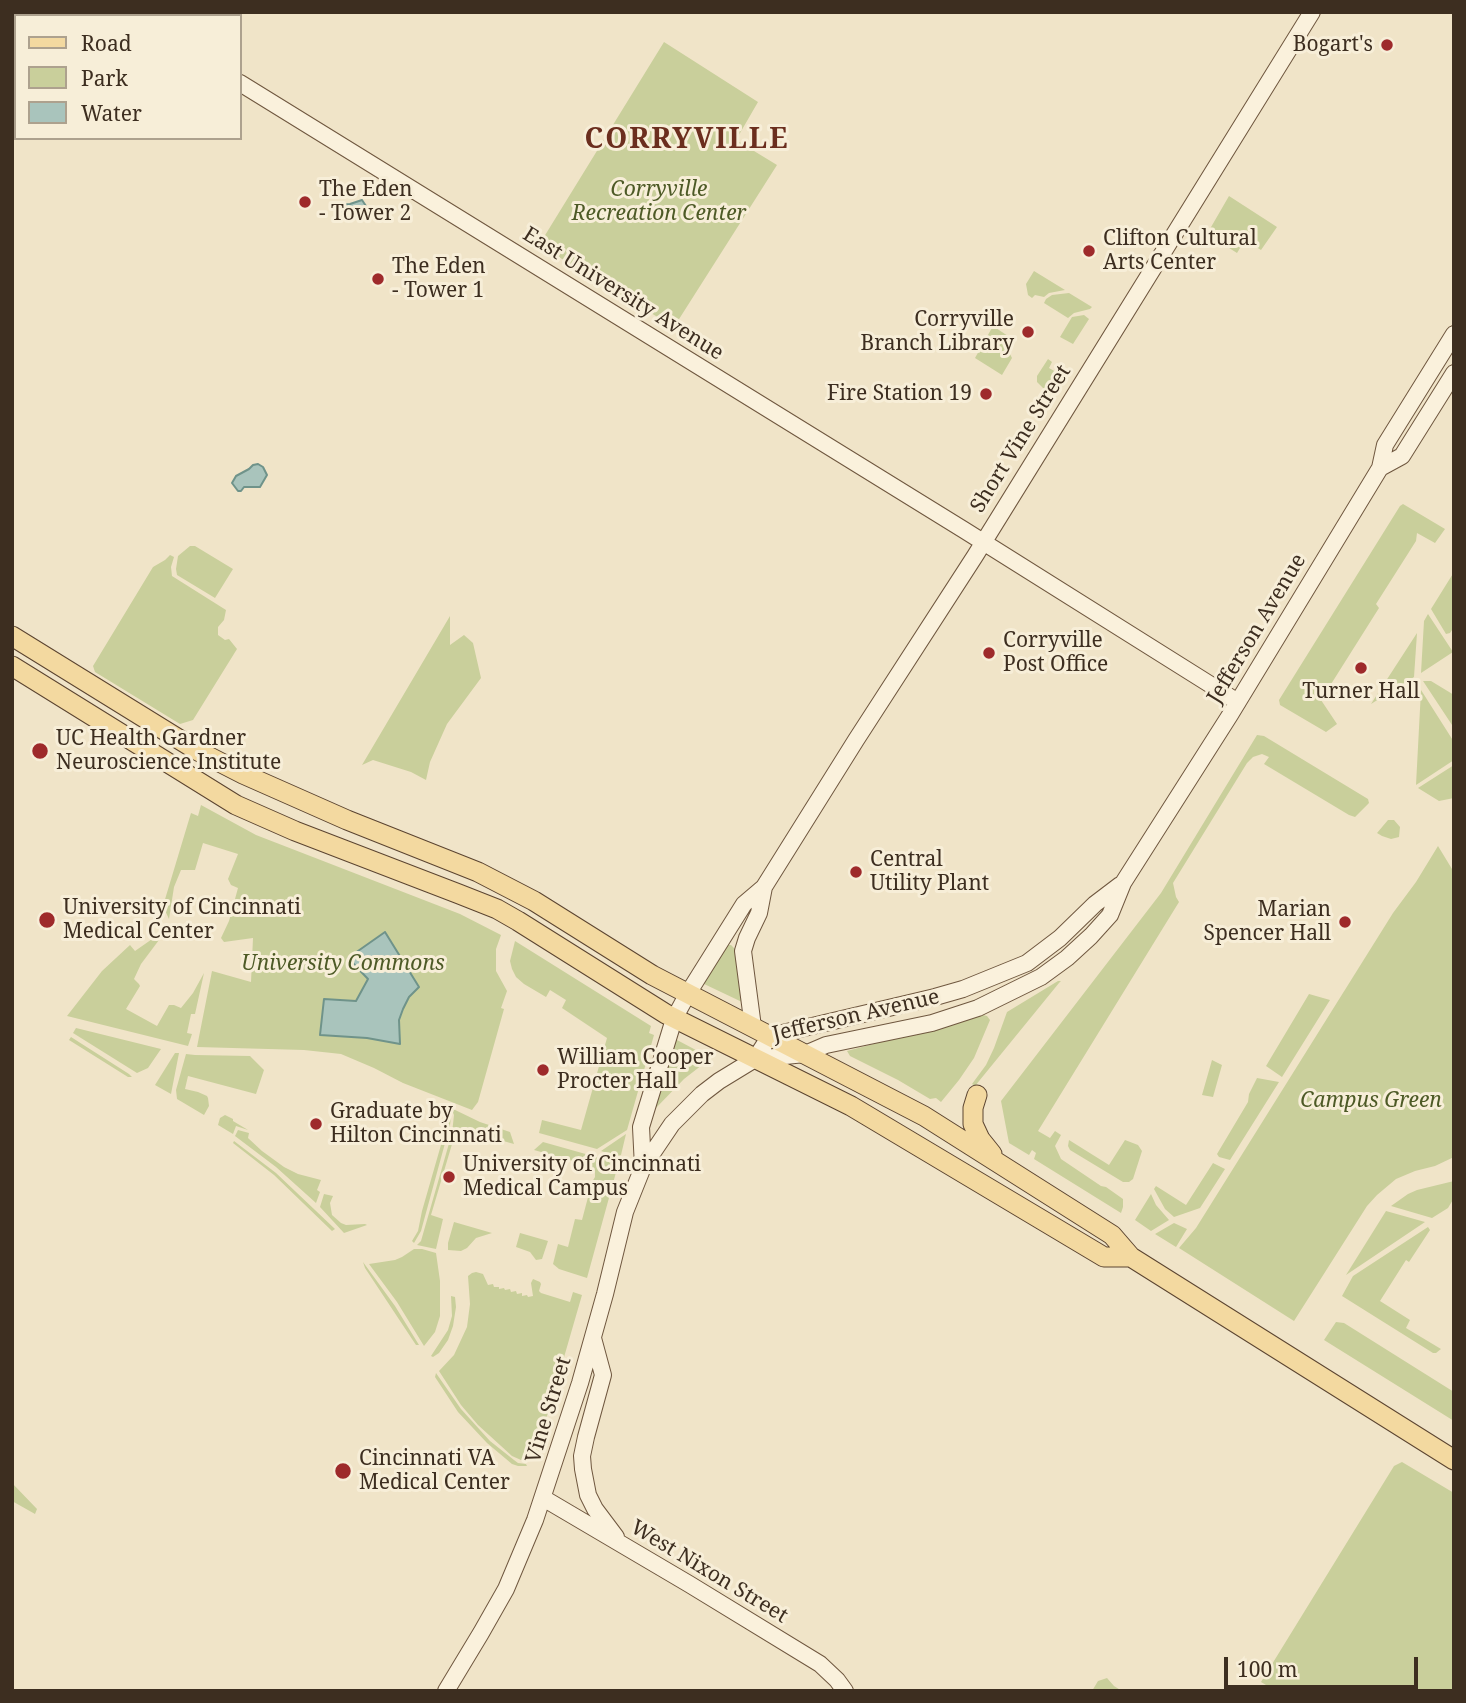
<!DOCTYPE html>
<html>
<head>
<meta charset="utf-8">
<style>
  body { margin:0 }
  #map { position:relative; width:1466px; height:1703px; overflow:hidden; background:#f0e4c8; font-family:"Noto Serif",serif }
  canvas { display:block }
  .frame { position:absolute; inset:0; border:14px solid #3d2e20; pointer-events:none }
  .legend { position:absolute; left:14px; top:14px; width:228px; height:126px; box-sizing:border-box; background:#f7eed8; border:2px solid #ada18e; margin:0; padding:9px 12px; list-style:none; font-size:21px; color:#3d2e20 }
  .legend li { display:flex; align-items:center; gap:14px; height:35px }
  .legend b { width:35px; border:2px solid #ada18e }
  .scale { position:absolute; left:1224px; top:1657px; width:194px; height:32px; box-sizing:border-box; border:4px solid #3d2e20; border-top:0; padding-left:9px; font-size:21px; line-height:24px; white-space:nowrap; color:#3d2e20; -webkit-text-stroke:5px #f7eed8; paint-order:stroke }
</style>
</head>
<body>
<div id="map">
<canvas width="1466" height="1703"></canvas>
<div class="frame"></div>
<ul class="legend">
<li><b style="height:9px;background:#f3d9a0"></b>Road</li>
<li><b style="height:19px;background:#c9cf9b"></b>Park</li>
<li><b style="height:19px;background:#a9c4bc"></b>Water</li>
</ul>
<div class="scale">100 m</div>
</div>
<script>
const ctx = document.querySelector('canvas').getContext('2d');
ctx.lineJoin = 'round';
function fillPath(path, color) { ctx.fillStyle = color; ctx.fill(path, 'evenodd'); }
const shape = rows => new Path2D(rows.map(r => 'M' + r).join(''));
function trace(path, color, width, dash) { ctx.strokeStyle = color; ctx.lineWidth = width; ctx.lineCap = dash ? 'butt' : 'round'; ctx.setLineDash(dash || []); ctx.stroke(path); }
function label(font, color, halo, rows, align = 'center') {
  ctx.font = font + ' "Noto Serif",serif'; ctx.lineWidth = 6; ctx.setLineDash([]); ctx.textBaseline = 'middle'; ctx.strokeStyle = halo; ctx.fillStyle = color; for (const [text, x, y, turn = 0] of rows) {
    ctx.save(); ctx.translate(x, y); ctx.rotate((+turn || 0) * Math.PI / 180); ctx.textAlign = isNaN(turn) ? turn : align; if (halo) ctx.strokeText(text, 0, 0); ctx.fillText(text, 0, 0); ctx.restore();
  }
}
fillPath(shape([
  [664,42,758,102,736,140,777,165,674,327,539,245],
  [1229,196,1277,227,1261,250,1245,240,1237,253,1207,234],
  [1034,271,1065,290,1049,293,1044,297,1035,295,1032,298,1028,295,1026,284],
  [1069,293,1092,307,1090,309,1074,313,1068,318,1044,303,1046,299,1052,295],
  [1084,315,1089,319,1073,344,1060,337,1072,317],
  [993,326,1011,338,1006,347,1012,351,1010,354,1012,358,1002,375,975,358],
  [1048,359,1052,362,1049,368,1056,372,1045,390,1037,382,1037,376],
  [1403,504,1445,529,1435,543,1417,533,1416,541,1376,604,1379,608,1321,700,1337,724,1326,732,1280,705,1279,700,1400,506],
  [190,546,195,546,233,569,215,598,177,575,176,569,178,556],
  [170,555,174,557,171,567,172,576,226,610,224,620,218,627,218,635,225,640,229,639,237,649,193,720,180,724,95,672,93,666,153,567,165,560],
  [1454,572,1454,627,1450,633,1446,634,1431,609],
  [1428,614,1453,652,1421,673,1424,621],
  [450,616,450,645,464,635,473,643,481,678,447,724,430,762,426,780,411,772,373,760,362,765],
  [1417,633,1414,677,1371,704],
  [1423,681,1431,681,1454,695,1454,728],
  [1421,690,1454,742,1454,760,1416,785],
  [1257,735,1264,736,1368,799,1369,803,1355,817,1349,815,1264,764,1269,757,1262,754,1253,757,1247,763,1173,883,1176,897,1179,902,1038,1131,1050,1138,1055,1131,1061,1135,1055,1146,1061,1159,1101,1186,1106,1187,1123,1199,1123,1207,1121,1213,1034,1159,1036,1153,1032,1150,1029,1155,1009,1143,1001,1101,1161,893],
  [1454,765,1454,798,1439,801,1418,788],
  [201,805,256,835,460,914,501,935,496,949,496,971,507,991,501,1008,504,1009,478,1102,472,1110,403,1083,374,1068,341,1054,304,1050,197,1047,212,971,251,982,253,938,224,942,221,938,229,921,238,888,231,885,228,879,238,854,203,843,195,870,181,870,174,887,169,919,163,906,191,813,198,816],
  [1388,820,1394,820,1400,827,1399,837,1391,839,1382,836,1377,833],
  [1438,846,1452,869,1454,869,1454,1157,1435,1166,1415,1171,1396,1179,1377,1195,1367,1206,1294,1321,1179,1248,1196,1228,1393,913,1416,882],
  [155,937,159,940,141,964,134,979,139,984,140,986,126,1009,157,1026,169,1005,174,1005,181,1008,193,993,204,973,195,1014,191,1014,187,1033,192,1034,188,1046,67,1016,102,971,130,945,135,951],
  [515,941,651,1026,649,1033,654,1035,627,1130,597,1149,539,1133,542,1120,581,1130,607,1038,562,1008,566,1000,550,990,546,997,524,984,516,977,512,969,510,961],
  [726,945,731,945,737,951,742,1002,702,983],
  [1058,981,1061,981,1059,983,975,1086,972,1084,986,1065,994,1048,1007,1012],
  [1309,994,1330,1000,1282,1077,1266,1066],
  [983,1015,987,1016,990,1020,974,1058,959,1080,941,1102,936,1098,930,1099,898,1080,850,1056,847,1051],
  [76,1028,161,1049,148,1068,137,1073,73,1033],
  [71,1037,129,1074,132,1077,128,1077,69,1040],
  [674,1039,677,1040,711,1058,684,1079,655,1109],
  [175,1053,179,1053,171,1094,155,1085],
  [186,1054,195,1055,250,1056,264,1070,256,1094,188,1076,185,1089,198,1092,207,1096,208,1098,209,1106,204,1115,177,1099,176,1090],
  [1212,1060,1222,1065,1213,1097,1202,1095],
  [1257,1078,1279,1082,1230,1160,1219,1157,1217,1154,1248,1102,1249,1094],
  [441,1105,445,1108,451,1117,450,1125,421,1231,414,1243,412,1241,418,1231,422,1211,447,1124,446,1114],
  [451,1108,480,1122,510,1132,514,1144,464,1130,455,1134,431,1215,443,1219,436,1249,417,1245,421,1241,425,1227,452,1133,454,1115],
  [225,1115,233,1119,233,1121,248,1130,236,1126,233,1134,218,1125,220,1118],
  [238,1130,249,1133,248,1138,262,1151,284,1167,298,1174,321,1180,317,1190,320,1192,316,1203,276,1167,235,1136],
  [626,1134,621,1155,617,1156,601,1151],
  [1069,1140,1109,1165,1125,1140,1138,1145,1142,1151,1133,1179,1129,1182,1123,1182,1070,1150,1068,1146],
  [234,1141,276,1173,335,1229,332,1231,274,1175,233,1143],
  [543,1142,614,1162,618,1165,587,1278,559,1269,553,1264,558,1244,568,1247,575,1219,582,1220,592,1182,595,1177,595,1171,589,1165,580,1165,580,1163,534,1150],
  [1213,1163,1225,1169,1200,1208,1174,1217,1165,1209,1154,1189,1156,1186,1186,1205],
  [1454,1181,1454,1198,1448,1208,1432,1218,1391,1206,1408,1194,1417,1190],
  [324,1194,333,1196,330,1203,332,1215,341,1223,346,1225,365,1224,367,1225,344,1233,320,1207],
  [1151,1194,1156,1205,1169,1220,1151,1231,1135,1220],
  [1386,1211,1425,1222,1346,1275],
  [454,1222,492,1233,476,1238,467,1248,461,1251,448,1250,448,1243],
  [1174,1223,1187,1229,1176,1247,1155,1234],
  [1428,1227,1430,1230,1409,1262,1406,1260,1380,1301,1410,1320,1406,1328,1441,1349,1436,1353,1433,1353,1342,1296,1353,1276],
  [520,1233,548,1241,542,1259,536,1260,530,1252,516,1247],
  [414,1249,422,1249,436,1253,440,1281,440,1316,435,1332,424,1346,397,1302,369,1264,395,1260,402,1257],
  [363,1262,395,1306,419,1345,416,1345,412,1339,365,1268],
  [476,1272,483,1274,488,1285,493,1284,494,1287,499,1287,499,1289,504,1288,505,1290,510,1289,511,1292,516,1291,517,1294,522,1293,522,1296,527,1295,528,1297,533,1296,531,1283,533,1279,540,1282,541,1284,539,1291,541,1293,570,1302,573,1292,582,1295,536,1454,527,1461,521,1460,512,1456,478,1425,461,1405,439,1371,454,1355,467,1327,470,1304,468,1276,472,1273],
  [451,1296,455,1297,456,1307,453,1326,448,1340,439,1353,433,1357,431,1356,448,1330,452,1316],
  [1336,1322,1344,1323,1454,1392,1454,1421,1324,1340],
  [436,1373,461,1409,490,1441,514,1460,518,1463,526,1464,527,1466,518,1466,512,1464,487,1443,458,1412,435,1377],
  [1402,1462,1454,1493,1454,1691,1276,1691,1261,1682,1394,1466],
  [12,1483,37,1509,35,1514,12,1501],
  [1107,1678,1114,1686,1122,1691,1092,1691,1098,1681]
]), '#c9cf9b');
const water = shape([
  [362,200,368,209,358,214,336,217,338,205,350,204,362,200],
  [258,464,263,467,267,475,260,487,244,487,241,491,238,491,232,483,236,476,249,469,253,465,258,464],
  [385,932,419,987,409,997,403,1009,399,1020,400,1044,367,1038,320,1035,324,999,356,1001,368,979,348,958,385,932]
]);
fillPath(water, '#a9c4bc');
trace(water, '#6f938a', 2);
const secondary = shape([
  [127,12,132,16],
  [240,83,964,530,1238,702],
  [1380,468,1402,456,1454,373],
  [753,1027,743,951,747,938,759,913,764,887],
  [755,1059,770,1036,935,997,963,989,1027,963,1060,938,1095,904,1120,885],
  [643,1167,641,1127,674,1019,687,995,744,904,764,887,856,740,975,556,1312,12],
  [593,1338,603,1375,586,1437,582,1456,583,1469,588,1495,595,1509,616,1537],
  [543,1498,689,1584,820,1664,837,1680,845,1691],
  [446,1691,481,1633,506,1589,535,1520,580,1383,605,1294,625,1212,643,1167,672,1124,702,1094,719,1081,755,1059,805,1054,826,1045,932,1023,978,1008,1041,977,1067,958,1091,936,1110,915,1123,883,1230,715,1380,468,1385,445,1454,334]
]);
const primary = shape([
  [12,636,198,751,243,774,347,820,478,872,534,901,652,975,924,1116,1112,1235,1131,1257,1454,1460],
  [12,666,236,805,295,831,459,894,497,909,518,921,666,1014,851,1106,1104,1257,1131,1257],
  [977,1095,973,1108,973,1124,980,1139,992,1154]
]);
trace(secondary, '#6f573f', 18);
trace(primary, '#5b4430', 21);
trace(secondary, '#faf1dc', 16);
trace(primary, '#f3d9a0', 19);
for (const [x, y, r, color] of [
  [1387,45,7,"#9e2a2b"],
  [305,202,7,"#9e2a2b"],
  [1089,251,7,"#9e2a2b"],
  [378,279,7,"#9e2a2b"],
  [1028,332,7,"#9e2a2b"],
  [986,394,7,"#9e2a2b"],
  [989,653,7,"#9e2a2b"],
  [1361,668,7,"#9e2a2b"],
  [40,751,9,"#9e2a2b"],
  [856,872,7,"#9e2a2b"],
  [47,920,9,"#9e2a2b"],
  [1345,922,7,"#9e2a2b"],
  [543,1070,7,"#9e2a2b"],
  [316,1124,7,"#9e2a2b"],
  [449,1177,7,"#9e2a2b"],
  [343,1471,9,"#9e2a2b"]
]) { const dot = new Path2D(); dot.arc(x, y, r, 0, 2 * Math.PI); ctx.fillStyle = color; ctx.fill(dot); trace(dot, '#f7eed8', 2.5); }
label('21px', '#3d2e20', '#f7eed8', [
  ["Bogart's",1373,45,"right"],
  ["The Eden",319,190],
  ["- Tower 2",319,214],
  ["Clifton Cultural",1103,239],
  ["Arts Center",1103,263],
  ["The Eden",392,267],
  ["- Tower 1",392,291],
  ["Corryville",1014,320,"right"],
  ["Branch Library",1014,344,"right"],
  ["Fire Station 19",972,394,"right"],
  ["Corryville",1003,641],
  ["Post Office",1003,665],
  ["Turner Hall",1361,692,"center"],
  ["UC Health Gardner",56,739],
  ["Neuroscience Institute",56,763],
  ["Central",870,860],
  ["Utility Plant",870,884],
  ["University of Cincinnati",63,908],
  ["Medical Center",63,932],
  ["Marian",1331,910,"right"],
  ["Spencer Hall",1331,934,"right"],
  ["William Cooper",557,1058],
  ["Procter Hall",557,1082],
  ["Graduate by",330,1112],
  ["Hilton Cincinnati",330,1136],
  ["University of Cincinnati",463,1165],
  ["Medical Campus",463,1189],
  ["Cincinnati VA",359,1459],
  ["Medical Center",359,1483]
], 'left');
label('italic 21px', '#4d5a26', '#f7eed8', [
  ["Corryville",659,190],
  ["Recreation Center",659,214],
  ["University Commons",343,964],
  ["Campus Green",1371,1101]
]);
label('21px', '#3d2e20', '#f7eed8', [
  ["East University Avenue",623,294,32],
  ["Short Vine Street",1021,439,-58],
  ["Jefferson Avenue",1257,629,-59],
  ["Jefferson Avenue",856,1016,-13],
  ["Vine Street",549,1410,-73],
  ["West Nixon Street",709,1572,31]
]);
ctx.letterSpacing = '2px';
label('bold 28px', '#6b2e1e', '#f7eed8', [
  ["CORRYVILLE",687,140]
]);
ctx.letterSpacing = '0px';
</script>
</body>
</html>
